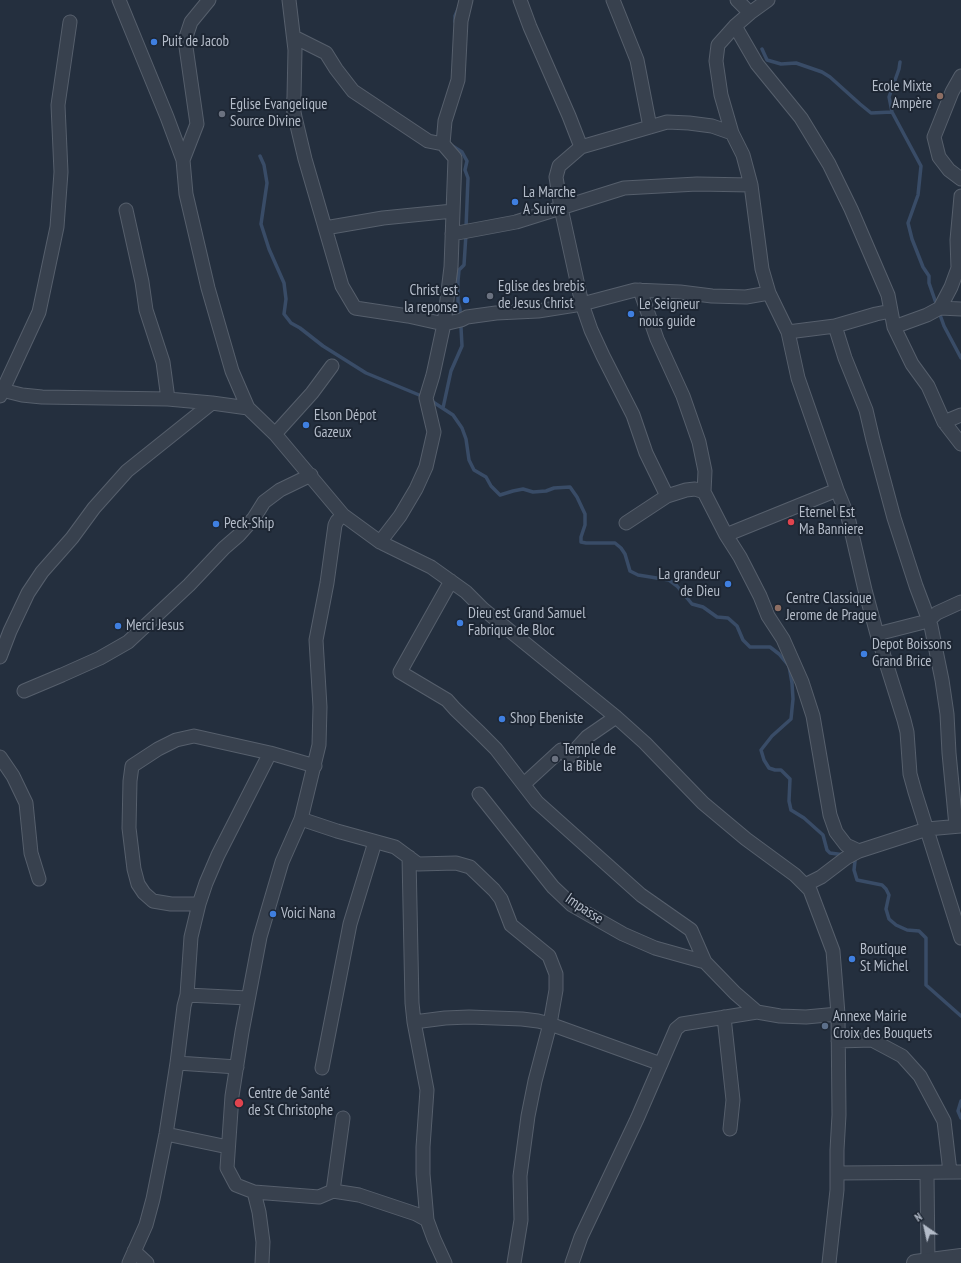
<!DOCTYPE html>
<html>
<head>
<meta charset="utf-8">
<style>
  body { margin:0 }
  #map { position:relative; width:961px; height:1263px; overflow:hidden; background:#242f3e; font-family:"PT Sans Narrow",sans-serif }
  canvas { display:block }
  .north { position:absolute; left:905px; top:1207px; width:40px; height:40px; -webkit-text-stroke:3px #1d2633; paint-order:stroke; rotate:326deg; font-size:11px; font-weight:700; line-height:16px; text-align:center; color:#b4bcc9 }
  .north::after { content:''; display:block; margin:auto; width:14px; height:18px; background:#b4bcc9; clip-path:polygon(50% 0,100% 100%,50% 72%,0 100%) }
</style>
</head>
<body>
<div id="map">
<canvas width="961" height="1263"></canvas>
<div class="north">N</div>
</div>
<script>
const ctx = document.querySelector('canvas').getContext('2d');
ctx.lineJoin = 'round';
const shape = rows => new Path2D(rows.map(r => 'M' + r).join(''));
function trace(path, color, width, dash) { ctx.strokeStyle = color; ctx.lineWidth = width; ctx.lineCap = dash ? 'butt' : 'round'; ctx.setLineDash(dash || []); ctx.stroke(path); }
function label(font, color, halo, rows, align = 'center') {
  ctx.font = font + ' "PT Sans Narrow",sans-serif'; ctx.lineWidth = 4; ctx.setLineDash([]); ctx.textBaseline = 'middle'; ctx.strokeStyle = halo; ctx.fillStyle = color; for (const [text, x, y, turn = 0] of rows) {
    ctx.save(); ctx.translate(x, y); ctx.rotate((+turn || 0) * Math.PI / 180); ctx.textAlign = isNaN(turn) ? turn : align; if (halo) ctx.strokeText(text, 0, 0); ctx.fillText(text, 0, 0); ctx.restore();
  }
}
trace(shape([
  [455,22,455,16,458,9],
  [762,49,767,60,781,64,796,63,822,72,830,77,860,104,871,113,892,112],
  [900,62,899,69,889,97,892,112,921,166,918,195,908,223,912,239,923,267,929,276,929,283,937,306],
  [451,145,462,152,467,161,465,170,468,178,466,228],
  [260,156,264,165,267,183,261,224,269,249,284,283,286,299,284,314,291,323,300,328,323,346,366,373,424,397],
  [939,312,944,326,961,358],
  [430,400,453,415,462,428,466,439,469,460,474,470,486,477,491,486,500,495,513,491,523,489,533,492,546,491,554,488,570,487,577,497,585,514,585,525,581,537,581,542,586,543,615,543,621,548,625,554,630,571,638,575,669,580,677,586,692,604,703,607,717,617,728,618,737,626,743,640,750,647,770,647,779,654,789,666,792,683,793,699,791,719,772,736,761,750,764,760,769,768,775,770,781,770,790,779,789,801,791,810,804,818,823,835,827,850,830,853,845,855],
  [443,408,451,371,462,346,460,309,458,302,458,281,459,270,464,265,466,234],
  [852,858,855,861,854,870,857,880,882,885,886,889,889,895,886,909,889,919,896,925,907,930,919,931,926,938,926,985,961,1016],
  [961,1101,958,1111,961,1118]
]), '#394c67', 3.5);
const minor = shape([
  [119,0,167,117,183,160,186,194,208,288,232,371,248,408,275,434,343,515,380,542,431,567,466,592,483,609,616,717,645,743,703,803,746,839,795,875,810,890,833,951,838,1014,839,1115,837,1150,837,1190,829,1263],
  [289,0,295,50,294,97,293,107,295,117,305,159,342,286,355,308,408,316,444,324,461,320,467,317,496,313,538,311,582,304,635,290,680,292,712,296,746,297,769,293],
  [520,0,530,27,569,116,581,147],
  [613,0,637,60,650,127],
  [737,0,750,13],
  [768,0,750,13,735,26,718,45,716,61,721,95,732,133,743,155,751,185,762,269,769,293,788,332,798,378,837,490,848,517,865,590,877,634,904,720,907,732,910,774,915,792,961,938],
  [735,26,757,64,801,118,829,164,851,209,888,295,891,311,876,314,835,326,788,332],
  [294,37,326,53,336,69,353,91,428,141,443,144],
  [961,76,952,92,934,137,939,157,949,170,961,179],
  [183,160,197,124,185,40,191,22,209,0],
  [126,210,142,282,146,310,163,362,168,399],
  [325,228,383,218,453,211],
  [452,234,516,222,624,188,697,184,751,185],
  [640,290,657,339,683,396,699,442,705,471,704,492],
  [940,308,951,287,958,268,957,240,961,196],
  [891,311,894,327,912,364,928,386,944,422,961,444],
  [835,326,845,358,866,410,873,440,894,518,916,586,931,626,942,680,947,714,949,753,956,826],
  [894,327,927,315,940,308,961,309],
  [2,390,22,395,42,397,168,399,212,403],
  [0,396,39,312,57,227,61,172,58,105,70,22],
  [944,422,961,415],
  [275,434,312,393,332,366],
  [667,496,646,453,633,415,603,356,591,330,582,304,561,208,556,177,559,166,581,147,667,122,689,123,712,126,732,133],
  [343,515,337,521,335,525,327,583,316,640,320,707,319,745,301,819,282,862,260,937,242,1032,232,1096,227,1168,236,1185,254,1192,319,1197,333,1191,359,1195,416,1214,427,1220],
  [626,523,667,496,686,490,695,489,704,492,726,535,837,490],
  [726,535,740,557,760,596,768,616,783,639,802,682,813,716,830,815,836,832,846,845,859,851],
  [380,542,400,516,416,489,426,467,434,432,426,398,433,375,444,324,451,267,455,158,443,144,445,121,458,80,461,21,466,0],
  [451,581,400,672,447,700,455,709,479,732,496,749,537,802,641,895,691,930,705,962,735,993,757,1012],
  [877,634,928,621,937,613,961,602],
  [0,657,10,631,28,593,42,572,72,538,94,508,127,471,212,403,248,408],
  [24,691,62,675,100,658,128,642,189,585,224,548,239,535,254,518,264,502,280,490,311,475],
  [0,757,13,776,26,803,31,853,39,879],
  [524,784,561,750,569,757,587,737,616,717],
  [479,794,553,887,572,905,623,934,655,948,705,962],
  [301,819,337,831,395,847,418,864,456,863,470,867,494,890,501,899,511,925,549,956,556,974,556,990,550,1024,535,1081,528,1116,520,1176,521,1220,514,1263],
  [409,857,412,1003,414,1022,427,1090,423,1147,423,1174,427,1220,434,1239,445,1263],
  [805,885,821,877,846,858,859,851,927,829,961,826],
  [199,904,171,904,153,901,144,893,138,884,134,869,129,828,130,781,132,766,158,749,176,740,194,736,270,753,315,766],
  [187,995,248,998],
  [724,1017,733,1100,730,1129],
  [414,1022,445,1018,469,1017,522,1019,538,1021,550,1024,661,1064],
  [838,1041,872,1040,902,1056,920,1076,944,1121,950,1172],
  [177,1063,237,1067],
  [322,1068,350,924,375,842],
  [166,1134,228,1147],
  [837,1173,961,1172],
  [927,1173,928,1262],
  [333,1191,343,1118],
  [254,1192,259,1212,263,1242,262,1263],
  [134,1251,147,1263],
  [129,1263,146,1225,153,1199,166,1134,177,1063,184,1006,187,995,191,937,199,904,206,883,218,855,270,753],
  [572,1263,581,1237,637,1119,676,1029,682,1024,757,1012,780,1016,806,1017,838,1014]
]);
const tertiary = shape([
  [915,1263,961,1257]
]);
trace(minor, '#565f6c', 15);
trace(tertiary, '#565f6c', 18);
trace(minor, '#38414e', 13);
trace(tertiary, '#38414e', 16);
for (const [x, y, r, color] of [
  [154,42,4,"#3f7fe0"],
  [940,96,4,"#8d6e63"],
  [222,114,4,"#6b7280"],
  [515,202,4,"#3f7fe0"],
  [490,296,4,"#6b7280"],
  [466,300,4,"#3f7fe0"],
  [631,314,4,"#3f7fe0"],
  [306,425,4,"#3f7fe0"],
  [791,522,4,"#e0444e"],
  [216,524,4,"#3f7fe0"],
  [728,584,4,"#3f7fe0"],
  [778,608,4,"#8d6e63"],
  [460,623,4,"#3f7fe0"],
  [118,626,4,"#3f7fe0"],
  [864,654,4,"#3f7fe0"],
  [502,719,4,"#3f7fe0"],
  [555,759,4,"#6b7280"],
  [273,914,4,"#3f7fe0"],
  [852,959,4,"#3f7fe0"],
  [825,1026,4,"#5c6f8a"],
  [239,1103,5,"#e0444e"]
]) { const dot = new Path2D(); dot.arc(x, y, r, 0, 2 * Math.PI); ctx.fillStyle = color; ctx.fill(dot); trace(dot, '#1d2633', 1.5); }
label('15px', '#b4bcc9', '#1d2633', [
  ["Puit de Jacob",162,42],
  ["Ecole Mixte",932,87,"right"],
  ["Ampère",932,104,"right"],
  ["Eglise Evangelique",230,105],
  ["Source Divine",230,122],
  ["La Marche",523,193],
  ["A Suivre",523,210],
  ["Eglise des brebis",498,287],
  ["de Jesus Christ",498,304],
  ["Christ est",458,291,"right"],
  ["la reponse",458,308,"right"],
  ["Le Seigneur",639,305],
  ["nous guide",639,322],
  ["Elson Dépot",314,416],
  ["Gazeux",314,433],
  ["Eternel Est",799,513],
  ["Ma Banniere",799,530],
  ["Peck-Ship",224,524],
  ["La grandeur",720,575,"right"],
  ["de Dieu",720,592,"right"],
  ["Centre Classique",786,599],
  ["Jerome de Prague",786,616],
  ["Dieu est Grand Samuel",468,614],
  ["Fabrique de Bloc",468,631],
  ["Merci Jesus",126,626],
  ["Depot Boissons",872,645],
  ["Grand Brice",872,662],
  ["Shop Ebeniste",510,719],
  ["Temple de",563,750],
  ["la Bible",563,767],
  ["Voici Nana",281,914],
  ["Boutique",860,950],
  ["St Michel",860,967],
  ["Annexe Mairie",833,1017],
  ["Croix des Bouquets",833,1034],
  ["Centre de Santé",248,1094],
  ["de St Christophe",248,1111]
], 'left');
label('15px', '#b4bcc9', '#1d2633', [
  ["Impasse",584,909,34]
]);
</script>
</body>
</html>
